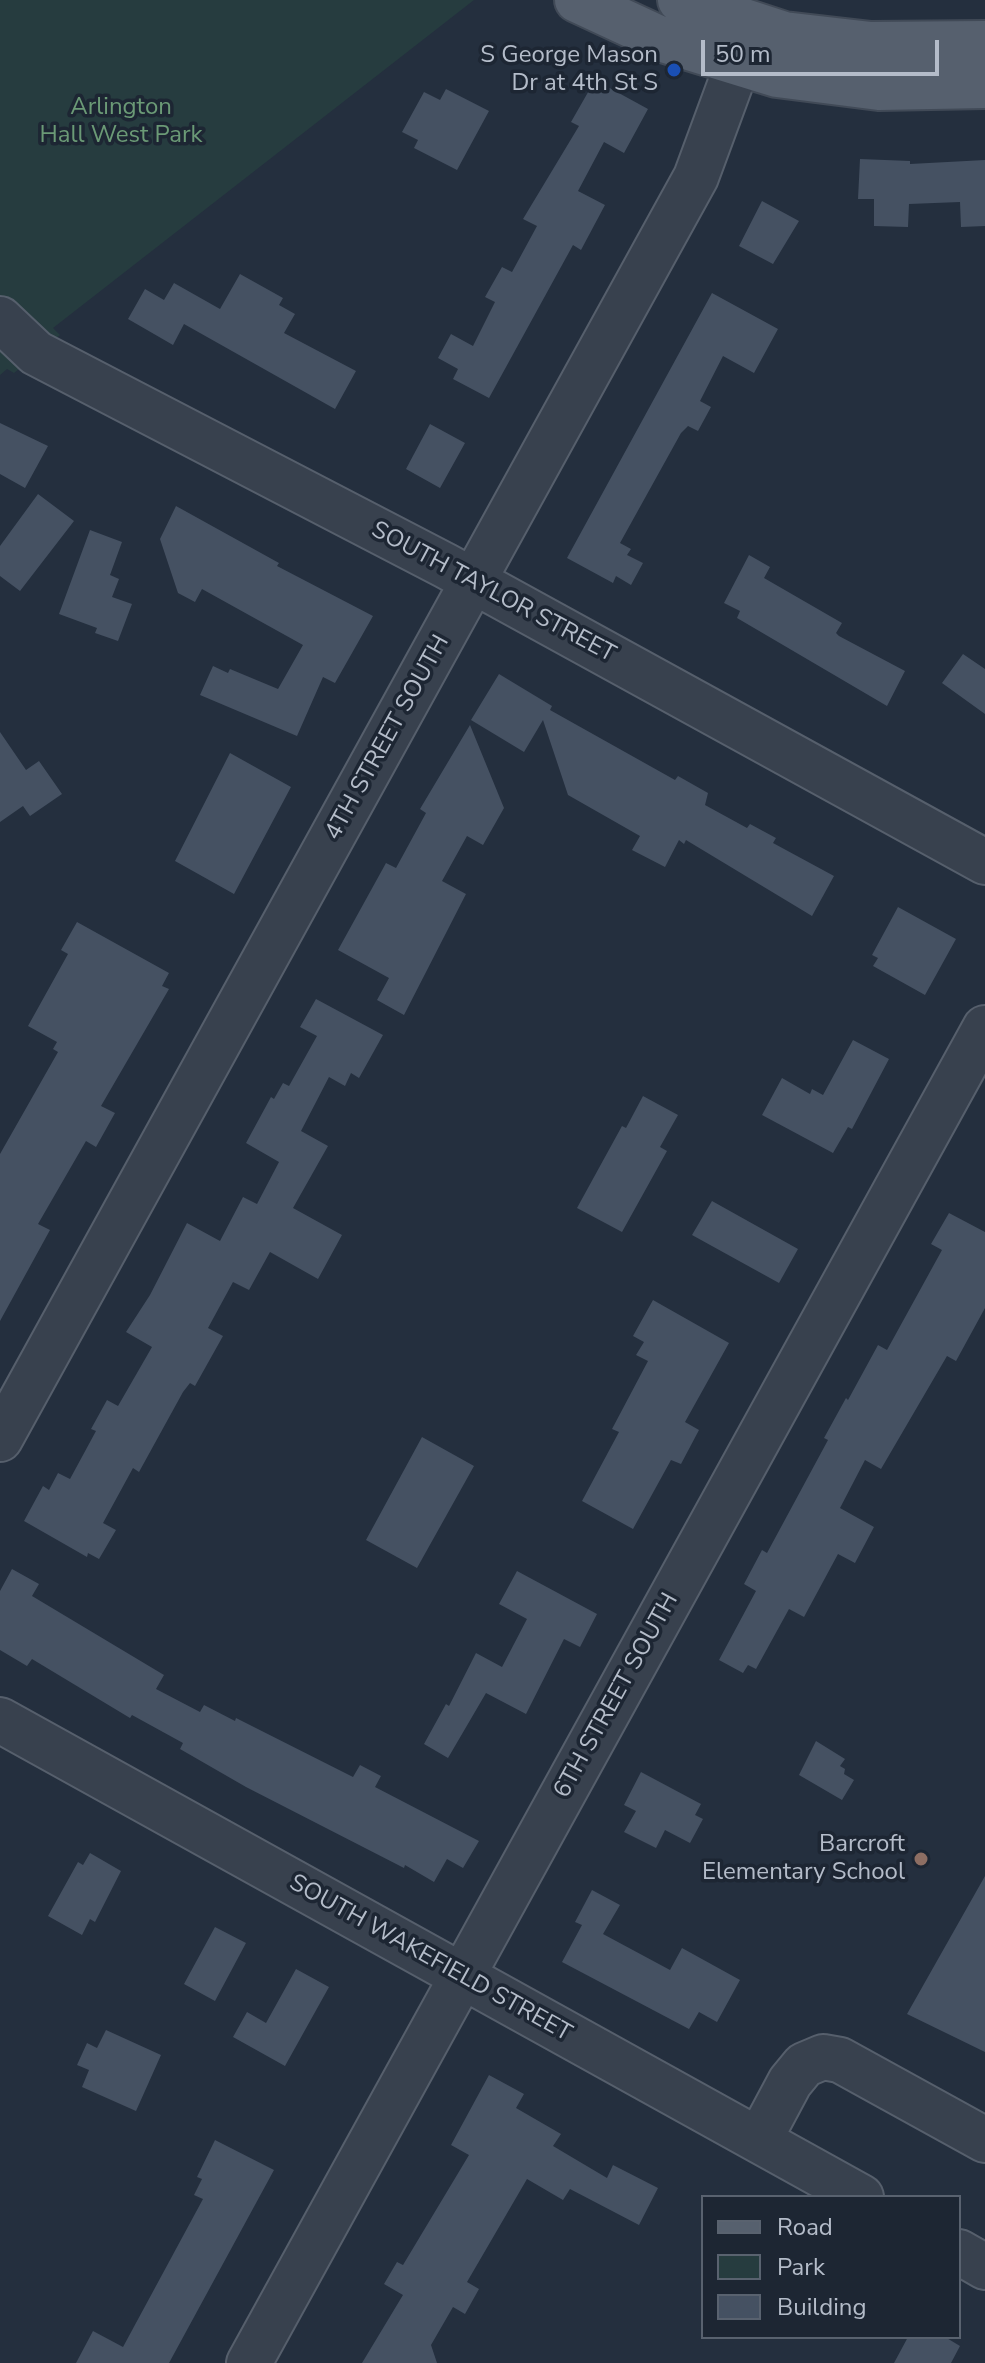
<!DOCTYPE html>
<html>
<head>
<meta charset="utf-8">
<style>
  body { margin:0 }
  #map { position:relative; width:985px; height:2363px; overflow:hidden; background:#242f3e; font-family:"Nunito Sans",sans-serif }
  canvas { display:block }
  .legend { position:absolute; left:701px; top:2195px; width:260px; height:144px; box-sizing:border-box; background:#1d2633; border:2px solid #59626f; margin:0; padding:10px 14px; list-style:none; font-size:24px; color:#b4bcc9 }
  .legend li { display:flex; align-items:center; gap:16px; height:40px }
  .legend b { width:40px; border:2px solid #59626f }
  .scale { position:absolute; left:701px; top:40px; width:238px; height:36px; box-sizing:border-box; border:4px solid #b4bcc9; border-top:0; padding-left:10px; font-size:24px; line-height:28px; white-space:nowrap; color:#b4bcc9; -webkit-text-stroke:6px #1d2633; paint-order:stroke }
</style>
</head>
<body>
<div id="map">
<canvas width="985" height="2363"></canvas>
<ul class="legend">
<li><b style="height:10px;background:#56606e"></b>Road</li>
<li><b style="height:22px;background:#263c3f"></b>Park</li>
<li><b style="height:22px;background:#455162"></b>Building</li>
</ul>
<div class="scale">50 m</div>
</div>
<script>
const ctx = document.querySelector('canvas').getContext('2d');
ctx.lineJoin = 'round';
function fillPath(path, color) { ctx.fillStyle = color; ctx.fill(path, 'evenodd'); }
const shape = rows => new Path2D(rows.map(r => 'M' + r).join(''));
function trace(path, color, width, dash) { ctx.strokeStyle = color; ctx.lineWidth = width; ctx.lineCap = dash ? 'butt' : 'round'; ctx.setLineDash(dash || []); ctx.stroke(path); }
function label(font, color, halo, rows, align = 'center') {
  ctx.font = font + ' "Nunito Sans",sans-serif'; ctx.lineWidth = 7; ctx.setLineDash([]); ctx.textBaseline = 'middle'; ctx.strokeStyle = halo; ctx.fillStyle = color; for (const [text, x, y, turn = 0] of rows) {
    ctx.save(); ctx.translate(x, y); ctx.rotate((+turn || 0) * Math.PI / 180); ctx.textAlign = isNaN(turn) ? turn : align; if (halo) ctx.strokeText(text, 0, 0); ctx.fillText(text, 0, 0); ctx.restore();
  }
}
fillPath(shape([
  [0,0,474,0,53,328,60,335,14,373,7,369,0,375]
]), '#263c3f');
fillPath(shape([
  [595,80,648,109,624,153,604,142,578,191,605,205,581,250,573,245,489,398,453,379,458,369,438,358,451,334,473,346,495,302,485,297,502,267,512,272,537,226,523,219,579,126,571,122],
  [446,89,489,111,457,170,414,148,418,140,402,132,424,92,440,100],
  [860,159,910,161,910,164,985,160,985,226,961,227,960,202,909,204,908,227,874,226,874,199,858,199],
  [762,201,799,221,773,264,739,246],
  [240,274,283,298,279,305,295,314,284,333,356,371,335,409,184,324,173,345,128,319,145,289,164,300,174,283,220,309],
  [712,293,778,329,754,373,723,356,700,401,711,407,698,431,688,426,681,433,620,543,631,549,627,555,643,563,631,585,616,576,613,583,567,558],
  [0,423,48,446,25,488,0,474],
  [430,424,465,443,440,488,406,469],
  [38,494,74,521,20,591,0,576,0,546],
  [176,506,279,563,277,566,373,616,335,683,323,677,297,736,200,695,213,666,228,673,230,669,278,689,303,645,202,589,195,602,178,593,160,539],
  [90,530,122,542,110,575,119,579,112,597,132,604,118,641,95,633,97,628,59,614],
  [749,555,770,567,764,578,842,623,836,633,839,636,905,671,887,706,737,618,740,611,724,603],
  [963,654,985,669,985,714,942,683],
  [499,674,552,706,550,710,675,780,678,776,708,793,705,805,747,828,750,824,776,838,773,843,834,876,812,916,686,840,684,844,679,840,665,867,632,850,640,836,568,795,543,720,524,752,471,720],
  [470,725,504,808,483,845,467,836,442,881,466,894,404,1015,377,1000,389,978,338,950,386,863,396,868,426,813,420,809],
  [0,732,26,770,39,761,62,794,30,816,23,806,0,822],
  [230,753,291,787,234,894,175,861],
  [898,907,956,939,925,995,873,966,878,958,872,955],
  [77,922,169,973,162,986,169,989,101,1106,115,1113,96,1147,86,1141,38,1224,50,1230,0,1321,0,1154,58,1052,53,1049,57,1042,28,1026,68,954,61,950],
  [316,999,383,1035,359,1078,351,1073,345,1086,329,1077,301,1131,328,1146,293,1208,342,1235,318,1279,270,1252,249,1290,233,1282,208,1328,223,1336,195,1386,190,1383,183,1392,139,1472,133,1468,103,1523,116,1530,99,1559,88,1553,87,1557,24,1521,43,1486,49,1490,58,1473,70,1479,96,1431,91,1429,107,1400,118,1406,152,1347,126,1332,150,1295,187,1223,220,1241,243,1197,257,1204,279,1162,246,1143,271,1097,274,1099,283,1083,289,1086,317,1036,300,1027],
  [853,1040,889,1059,852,1129,848,1127,833,1153,762,1115,782,1078,810,1094,812,1089,823,1095],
  [643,1096,678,1115,660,1147,667,1151,622,1232,577,1208,622,1126,626,1128],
  [712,1201,798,1249,779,1283,692,1235],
  [949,1213,985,1232,985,1308,956,1361,947,1356,881,1469,865,1460,840,1508,874,1527,855,1563,838,1554,804,1617,789,1609,756,1669,748,1665,743,1673,719,1660,756,1591,744,1584,762,1550,767,1553,828,1440,824,1438,846,1398,848,1400,878,1345,887,1350,942,1250,931,1244],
  [653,1300,729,1343,685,1422,699,1430,681,1464,671,1460,633,1529,582,1501,619,1432,612,1429,648,1361,636,1355,644,1342,633,1336],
  [422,1437,474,1466,417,1568,366,1540],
  [12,1569,39,1584,32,1596,164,1675,156,1689,200,1712,204,1705,235,1721,236,1718,353,1777,360,1765,381,1776,375,1787,479,1841,463,1868,447,1859,434,1882,405,1865,404,1868,246,1787,180,1749,183,1743,132,1715,130,1718,32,1659,27,1666,0,1650,0,1591],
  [517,1571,597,1614,580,1647,564,1639,526,1714,486,1693,448,1758,424,1744,446,1704,449,1706,476,1653,502,1667,527,1619,499,1604],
  [816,1741,845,1759,840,1766,845,1769,844,1774,854,1780,842,1800,799,1775],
  [641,1772,701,1804,695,1815,703,1819,690,1843,665,1830,656,1848,624,1832,636,1811,624,1805],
  [90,1853,121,1871,95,1922,90,1919,82,1935,48,1916,78,1862,83,1865],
  [985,1876,985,2052,907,2014],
  [592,1890,620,1905,603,1934,670,1970,682,1948,740,1980,717,2022,699,2012,689,2029,562,1962,582,1925,575,1922],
  [215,1927,246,1943,215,2001,184,1984],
  [296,1969,329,1987,285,2066,233,2037,247,2012,266,2023],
  [106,2030,161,2055,136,2111,82,2087,89,2070,77,2065,87,2043,97,2048],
  [489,2075,524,2094,516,2108,561,2134,553,2146,607,2178,613,2165,658,2188,639,2225,570,2189,563,2200,527,2179,467,2282,479,2289,465,2314,453,2307,431,2345,437,2363,362,2363,403,2295,384,2284,397,2262,403,2265,469,2155,451,2145],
  [215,2140,274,2170,169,2363,76,2363,93,2331,123,2347,203,2199,194,2195,202,2179,197,2177],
  [908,2337,945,2337,960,2346,951,2363,894,2363]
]), '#455162');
const minor = shape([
  [0,319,36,353,446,566,985,862],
  [0,1439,696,177,751,28],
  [0,1720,861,2197],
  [759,2140,790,2082,804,2065,823,2057,840,2060,985,2140],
  [959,2252,985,2267],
  [249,2363,985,1028]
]);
const major = shape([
  [577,0,663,40,777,75,879,88,985,86],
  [680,0,784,34,871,44,985,43]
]);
trace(minor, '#565f6c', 48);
trace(major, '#414a57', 48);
trace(minor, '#38414e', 44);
trace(major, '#56606e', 44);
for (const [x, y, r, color] of [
  [674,70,8,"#1a4fb4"],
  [921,1859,8,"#8d6e63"]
]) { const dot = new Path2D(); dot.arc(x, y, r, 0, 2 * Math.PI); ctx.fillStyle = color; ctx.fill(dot); trace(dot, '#1d2633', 3); }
label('24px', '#b4bcc9', '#1d2633', [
  ["S George Mason",658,56],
  ["Dr at 4th St S",658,84],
  ["Barcroft",905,1845],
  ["Elementary School",905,1873]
], 'right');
label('24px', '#6b9a76', '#1d2633', [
  ["Arlington",121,108],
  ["Hall West Park",121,136]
]);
label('24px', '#b4bcc9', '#1d2633', [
  ["SOUTH TAYLOR STREET",493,593,28],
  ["4TH STREET SOUTH",388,738,-61],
  ["6TH STREET SOUTH",617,1696,-61],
  ["SOUTH WAKEFIELD STREET",430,1959,29]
]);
</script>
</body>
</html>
